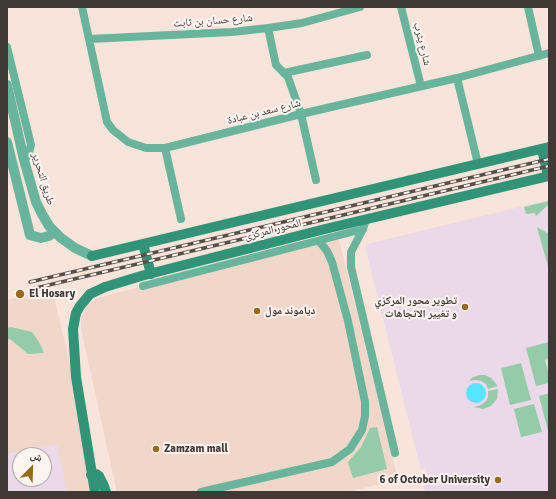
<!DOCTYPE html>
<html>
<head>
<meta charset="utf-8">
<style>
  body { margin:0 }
  #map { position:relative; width:556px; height:499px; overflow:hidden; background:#f8e4db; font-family:Signika,"Noto Naskh Arabic",sans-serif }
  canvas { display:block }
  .frame { position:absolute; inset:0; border:8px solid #403935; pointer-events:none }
  .north { position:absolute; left:12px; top:447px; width:40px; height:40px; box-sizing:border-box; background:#fcf4f1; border:1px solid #b1a9a6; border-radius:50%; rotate:23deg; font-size:11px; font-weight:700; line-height:16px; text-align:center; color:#403935 }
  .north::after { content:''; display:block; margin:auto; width:14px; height:18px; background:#966c18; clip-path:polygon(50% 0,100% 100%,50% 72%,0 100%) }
</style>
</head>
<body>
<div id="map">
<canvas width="556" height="499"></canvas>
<div class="frame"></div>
<div class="north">ش</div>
</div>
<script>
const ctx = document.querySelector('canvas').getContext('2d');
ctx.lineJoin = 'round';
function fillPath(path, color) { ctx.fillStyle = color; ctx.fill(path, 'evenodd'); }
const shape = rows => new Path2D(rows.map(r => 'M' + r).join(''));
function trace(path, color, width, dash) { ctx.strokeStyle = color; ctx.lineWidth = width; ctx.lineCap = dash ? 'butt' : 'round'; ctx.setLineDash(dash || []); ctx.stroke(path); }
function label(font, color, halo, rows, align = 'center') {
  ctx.font = font + ' Signika,"Noto Naskh Arabic",sans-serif'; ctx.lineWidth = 4; ctx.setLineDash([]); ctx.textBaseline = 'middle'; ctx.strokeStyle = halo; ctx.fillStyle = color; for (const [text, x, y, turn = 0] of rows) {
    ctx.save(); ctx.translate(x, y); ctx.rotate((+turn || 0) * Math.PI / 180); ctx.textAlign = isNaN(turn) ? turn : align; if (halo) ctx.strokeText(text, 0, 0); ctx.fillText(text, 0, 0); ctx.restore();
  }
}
fillPath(shape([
  [338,236,398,480,351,491,351,492,117,492,81,329,81,320,86,307,97,298],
  [52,289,101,492,7,492,7,300],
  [20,455,44,455,44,479,20,479]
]), '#f1d7ca');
fillPath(shape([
  [549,200,549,492,425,492,423,482,429,480,425,467,421,470,366,250,367,244],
  [57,444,67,492,7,492,7,454],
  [20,455,44,455,44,479,20,479]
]), '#ebd8e9');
fillPath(shape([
  [549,201,549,204,536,216,535,213,526,214,524,207],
  [537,227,549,234,549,270],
  [11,327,32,332,39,342,44,353,28,354,10,339,7,340,7,328],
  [549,342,549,359,545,360,549,375,549,383,536,386,526,348],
  [521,363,531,400,510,405,501,368],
  [480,375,485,375,491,378,498,386,488,389,486,384,481,381,476,380,469,381,473,377],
  [498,389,497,399,491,406,483,409,474,407,481,405,486,401,488,397,488,391],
  [549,393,549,430,548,431,539,396],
  [534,404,542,432,521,437,514,409],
  [377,427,387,469,353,478,348,462,361,447,370,428]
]), '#94cca9');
fillPath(shape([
  '466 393a10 10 0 1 1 20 0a10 10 0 1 1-20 0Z'
]), '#56e5fb');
trace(shape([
  [82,7,107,122,113,130,128,142,146,148,165,148,301,114,457,78,549,53],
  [401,7,421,86],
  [528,7,539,56],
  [268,28,276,65,288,77,301,114,316,180],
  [89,39,232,32,268,28,302,23,360,7],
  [7,47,31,145,28,156,24,160],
  [284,73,367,55],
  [457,78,478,164],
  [165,148,181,219],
  [366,219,363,229,351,252,351,267,395,453],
  [143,286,363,229],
  [201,492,332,462,350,449,362,430,365,416,365,402,348,321,332,262,327,251,319,241]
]), '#69b49c', 8);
trace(shape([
  [7,85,24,160,36,202,42,214,49,226,61,238,75,248,92,256],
  [7,142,30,235,41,238,49,236,54,231]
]), '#69b49c', 10);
trace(shape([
  [542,149,548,176],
  [143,244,151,274],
  [92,256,549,147],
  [91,475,96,474,99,476,104,486,106,492],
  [95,492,76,377,73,329,76,313,80,306,90,294,105,287,141,276,325,229,549,176]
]), '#319479', 10);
const rail = shape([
  [30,282,549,159],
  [32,289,549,166]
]);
trace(rail, '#574f4a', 3.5);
trace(rail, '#fcf4f1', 2, [6]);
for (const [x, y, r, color] of [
  [20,294,5,"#966c18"],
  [465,307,4,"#966c18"],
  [257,311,4,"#966c18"],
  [156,449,4,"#966c18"],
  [498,480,4,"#966c18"]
]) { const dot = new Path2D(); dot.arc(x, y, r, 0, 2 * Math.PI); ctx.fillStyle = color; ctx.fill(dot); trace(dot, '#fcf4f1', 1.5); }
label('11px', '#403935', '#fcf4f1', [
  ["شارع حسان بن ثابت",213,21,-4],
  ["شارع يثرب",422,44,76],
  ["شارع سعد بن عبادة",264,112,-14],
  ["طريق التحرير",43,179,73],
  ["المحور المركزى",273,230,-14]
]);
label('bold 11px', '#403935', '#fcf4f1', [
  ["El Hosary",29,294],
  ["تطوير محور المركزي",457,301,"right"],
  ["و تغيير الاتجاهات",457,314,"right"],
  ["دياموند مول",265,311],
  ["Zamzam mall",164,449],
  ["6 of October University",490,480,"right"]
], 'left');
</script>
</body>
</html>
